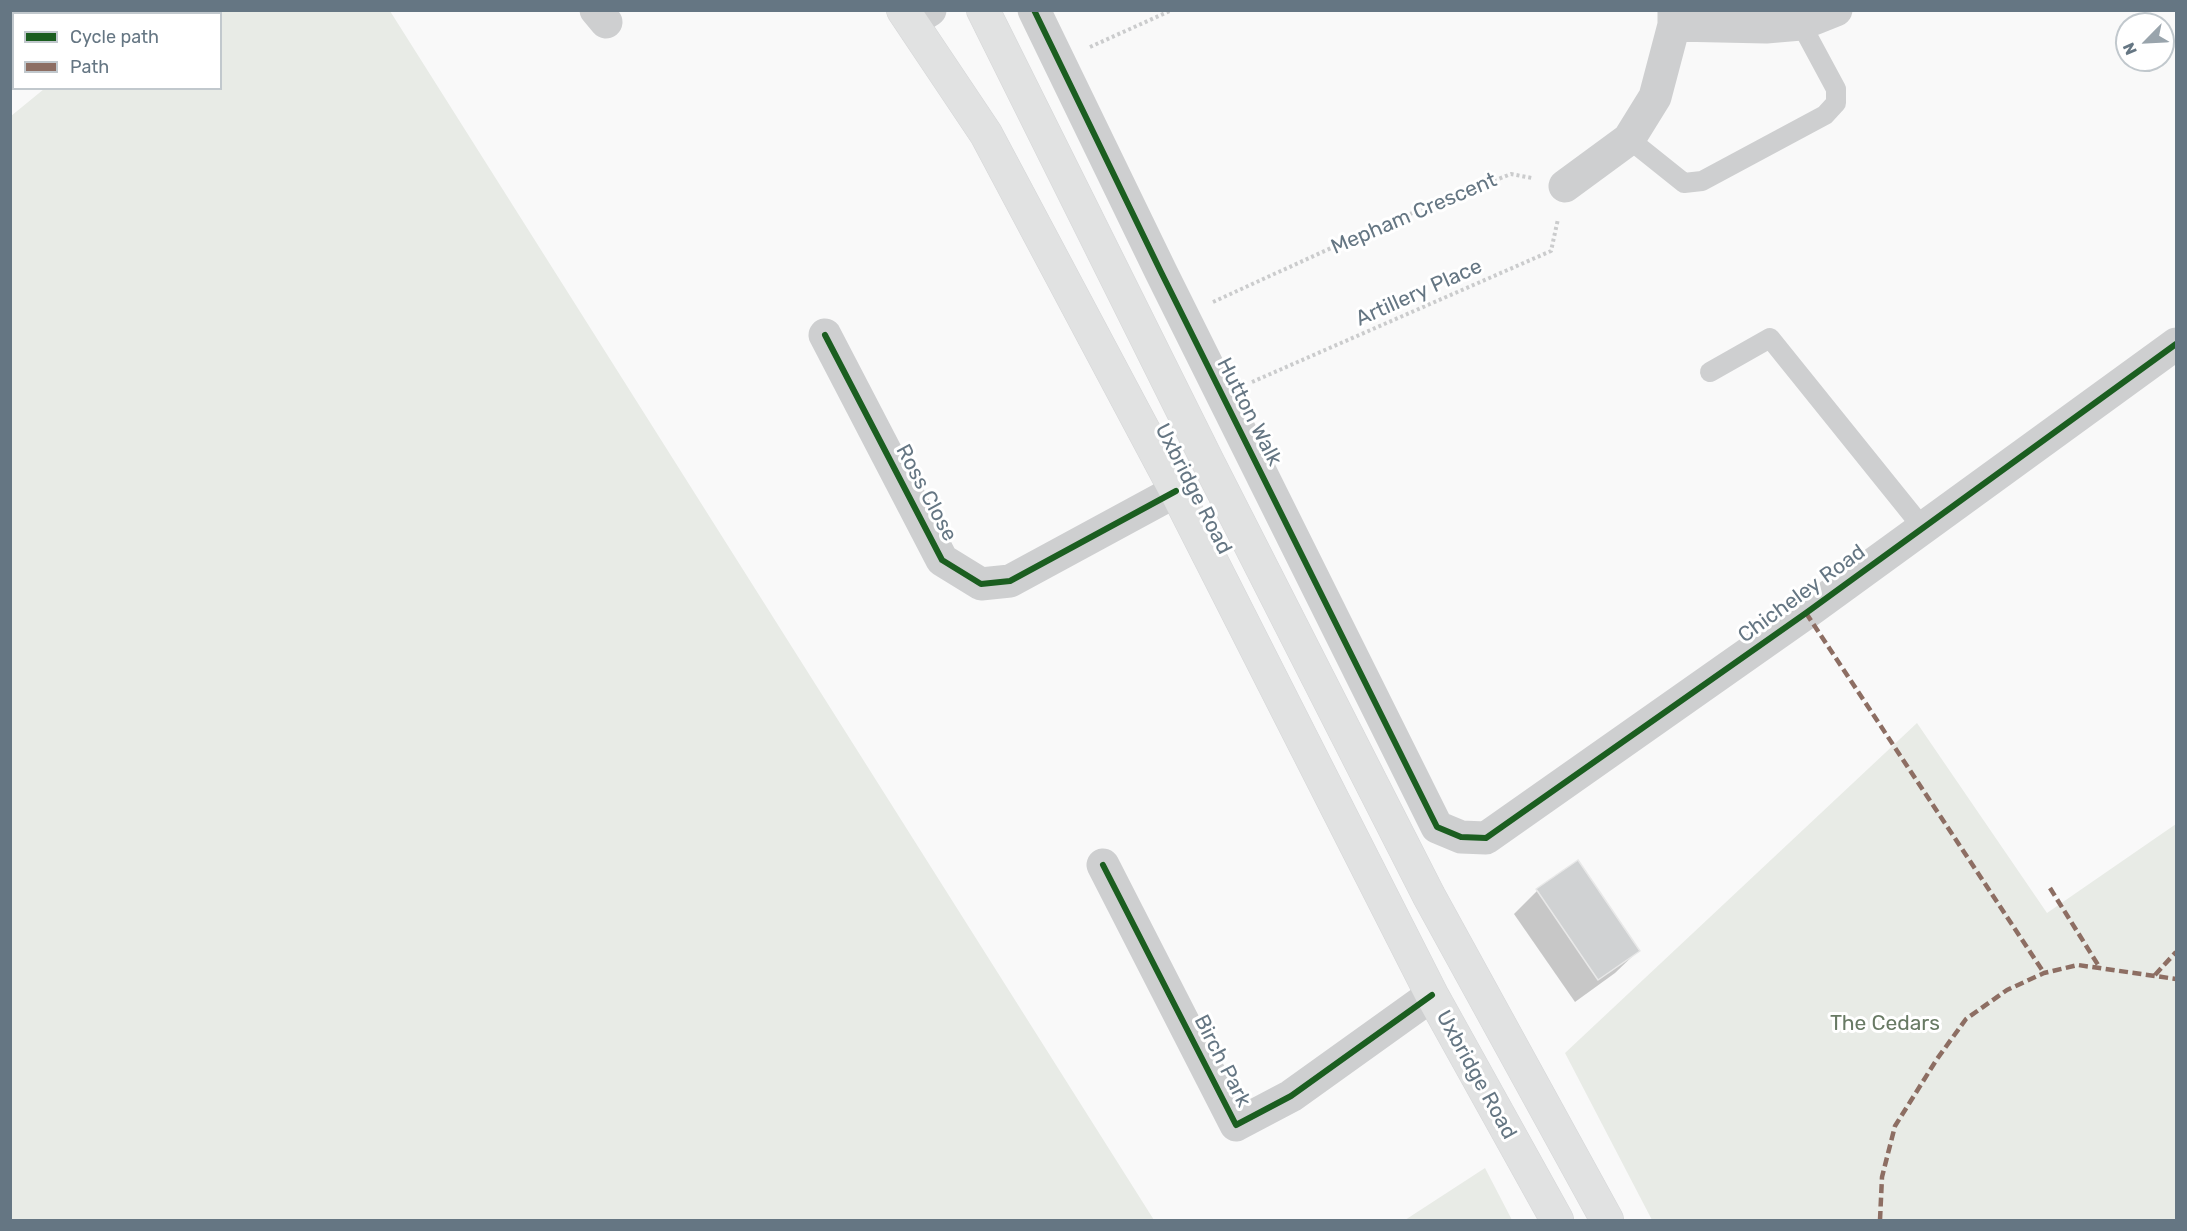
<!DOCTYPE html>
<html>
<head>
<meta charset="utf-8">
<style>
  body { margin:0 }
  #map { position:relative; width:2187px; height:1231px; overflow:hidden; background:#f9f9f9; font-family:Rubik,sans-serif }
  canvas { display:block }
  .frame { position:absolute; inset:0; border:12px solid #657683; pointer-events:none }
  .legend { position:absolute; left:12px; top:12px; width:210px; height:78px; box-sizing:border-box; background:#fff; border:2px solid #c1c8cd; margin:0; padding:8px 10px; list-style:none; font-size:18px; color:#657683 }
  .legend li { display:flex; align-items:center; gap:12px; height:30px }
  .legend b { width:30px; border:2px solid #c1c8cd }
  .north { position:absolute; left:2115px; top:12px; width:60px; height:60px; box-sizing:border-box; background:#fff; border:2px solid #c1c8cd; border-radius:50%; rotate:246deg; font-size:16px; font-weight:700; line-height:24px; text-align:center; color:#657683 }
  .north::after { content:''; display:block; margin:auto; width:21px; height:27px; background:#99a4ac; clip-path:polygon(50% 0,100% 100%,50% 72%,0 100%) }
</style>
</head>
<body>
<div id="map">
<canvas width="2187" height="1231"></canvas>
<div class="frame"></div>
<ul class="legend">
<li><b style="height:8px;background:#1b5e20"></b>Cycle path</li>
<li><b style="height:8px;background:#8d6e63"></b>Path</li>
</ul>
<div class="north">N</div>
</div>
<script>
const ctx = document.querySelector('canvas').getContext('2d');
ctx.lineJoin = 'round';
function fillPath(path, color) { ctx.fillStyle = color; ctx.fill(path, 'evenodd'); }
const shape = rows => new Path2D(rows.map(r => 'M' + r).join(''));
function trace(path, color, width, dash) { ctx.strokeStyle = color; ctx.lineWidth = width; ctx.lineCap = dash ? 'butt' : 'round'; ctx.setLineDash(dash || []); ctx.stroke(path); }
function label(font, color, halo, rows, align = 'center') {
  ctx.font = font + ' Rubik,sans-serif'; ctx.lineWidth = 6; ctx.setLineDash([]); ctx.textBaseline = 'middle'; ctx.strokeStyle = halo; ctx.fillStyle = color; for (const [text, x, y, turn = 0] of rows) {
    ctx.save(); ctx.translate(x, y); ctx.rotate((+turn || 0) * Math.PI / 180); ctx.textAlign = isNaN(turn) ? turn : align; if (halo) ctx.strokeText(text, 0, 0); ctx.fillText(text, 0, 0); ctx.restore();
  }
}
fillPath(shape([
  [139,10,390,11,1154,1220,11,1220,11,116,44,89,220,88,220,14,135,13],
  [1917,723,2047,913,2176,824,2176,1220,1652,1220,1565,1053],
  [1485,1168,1512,1220,1405,1220]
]), '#e8ebe6');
fillPath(shape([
  [1577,862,1638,951,1615,973,1575,1002,1514,914,1537,891]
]), '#0003');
const building = shape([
  [1578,860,1640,951,1598,980,1536,889,1578,860]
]);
fillPath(building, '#d0d2d3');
trace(building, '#e8e8e8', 1.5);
const primary = shape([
  [903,10,986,134,1176,491,1432,995,1557,1220],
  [983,10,1208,462,1429,896,1607,1220]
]);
trace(primary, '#d5d6d7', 34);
trace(shape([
  [101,14,105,10],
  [1090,47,1172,10],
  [10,86,14,83],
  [1213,302,1377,227,1511,174,1532,178],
  [1252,382,1551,251,1558,219]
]), '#cbcccd', 4, [3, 3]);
trace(shape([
  [1629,139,1684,183,1702,181,1825,115,1836,103,1836,89,1801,24],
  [1710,372,1770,338,1923,528]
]), '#cecfd0', 20);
trace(shape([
  [596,10,606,22],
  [1034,10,1161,272,1437,827,1461,837,1486,838,1806,613,2176,344],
  [911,22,930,10],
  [1674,25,1766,27,1801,24,1836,10],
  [1565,186,1629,139,1655,97,1674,25,1674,10],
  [825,335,942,560,981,584,1010,581,1176,491],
  [1103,865,1236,1125,1291,1096,1432,995]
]), '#cecfd0', 33);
trace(primary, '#e1e2e2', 33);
trace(shape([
  [1806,613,2044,973],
  [2050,888,2100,968],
  [2155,975,2176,952],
  [1880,1220,1882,1177,1895,1126,1937,1059,1966,1019,2007,990,2044,973,2078,965,2176,979]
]), '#8d6e63', 4.5, [9, 4.5]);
trace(shape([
  [1034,10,1161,272,1437,827,1461,837,1486,838,1806,613,2176,344],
  [825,335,942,560,981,584,1010,581,1176,491],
  [1103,865,1236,1125,1291,1096,1432,995]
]), '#1b5e20', 6);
label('21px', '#657683', '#fff', [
  ["Mepham Crescent",1414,214,-23],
  ["Artillery Place",1419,293,-24],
  ["Hutton Walk",1249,412,63],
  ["Uxbridge Road",1193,489,63],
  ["Ross Close",926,493,62],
  ["Chicheley Road",1802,594,-36],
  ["Birch Park",1222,1061,63],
  ["Uxbridge Road",1476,1075,61]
]);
label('21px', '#687a64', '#fff', [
  ["The Cedars",1885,1024]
]);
</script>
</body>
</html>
